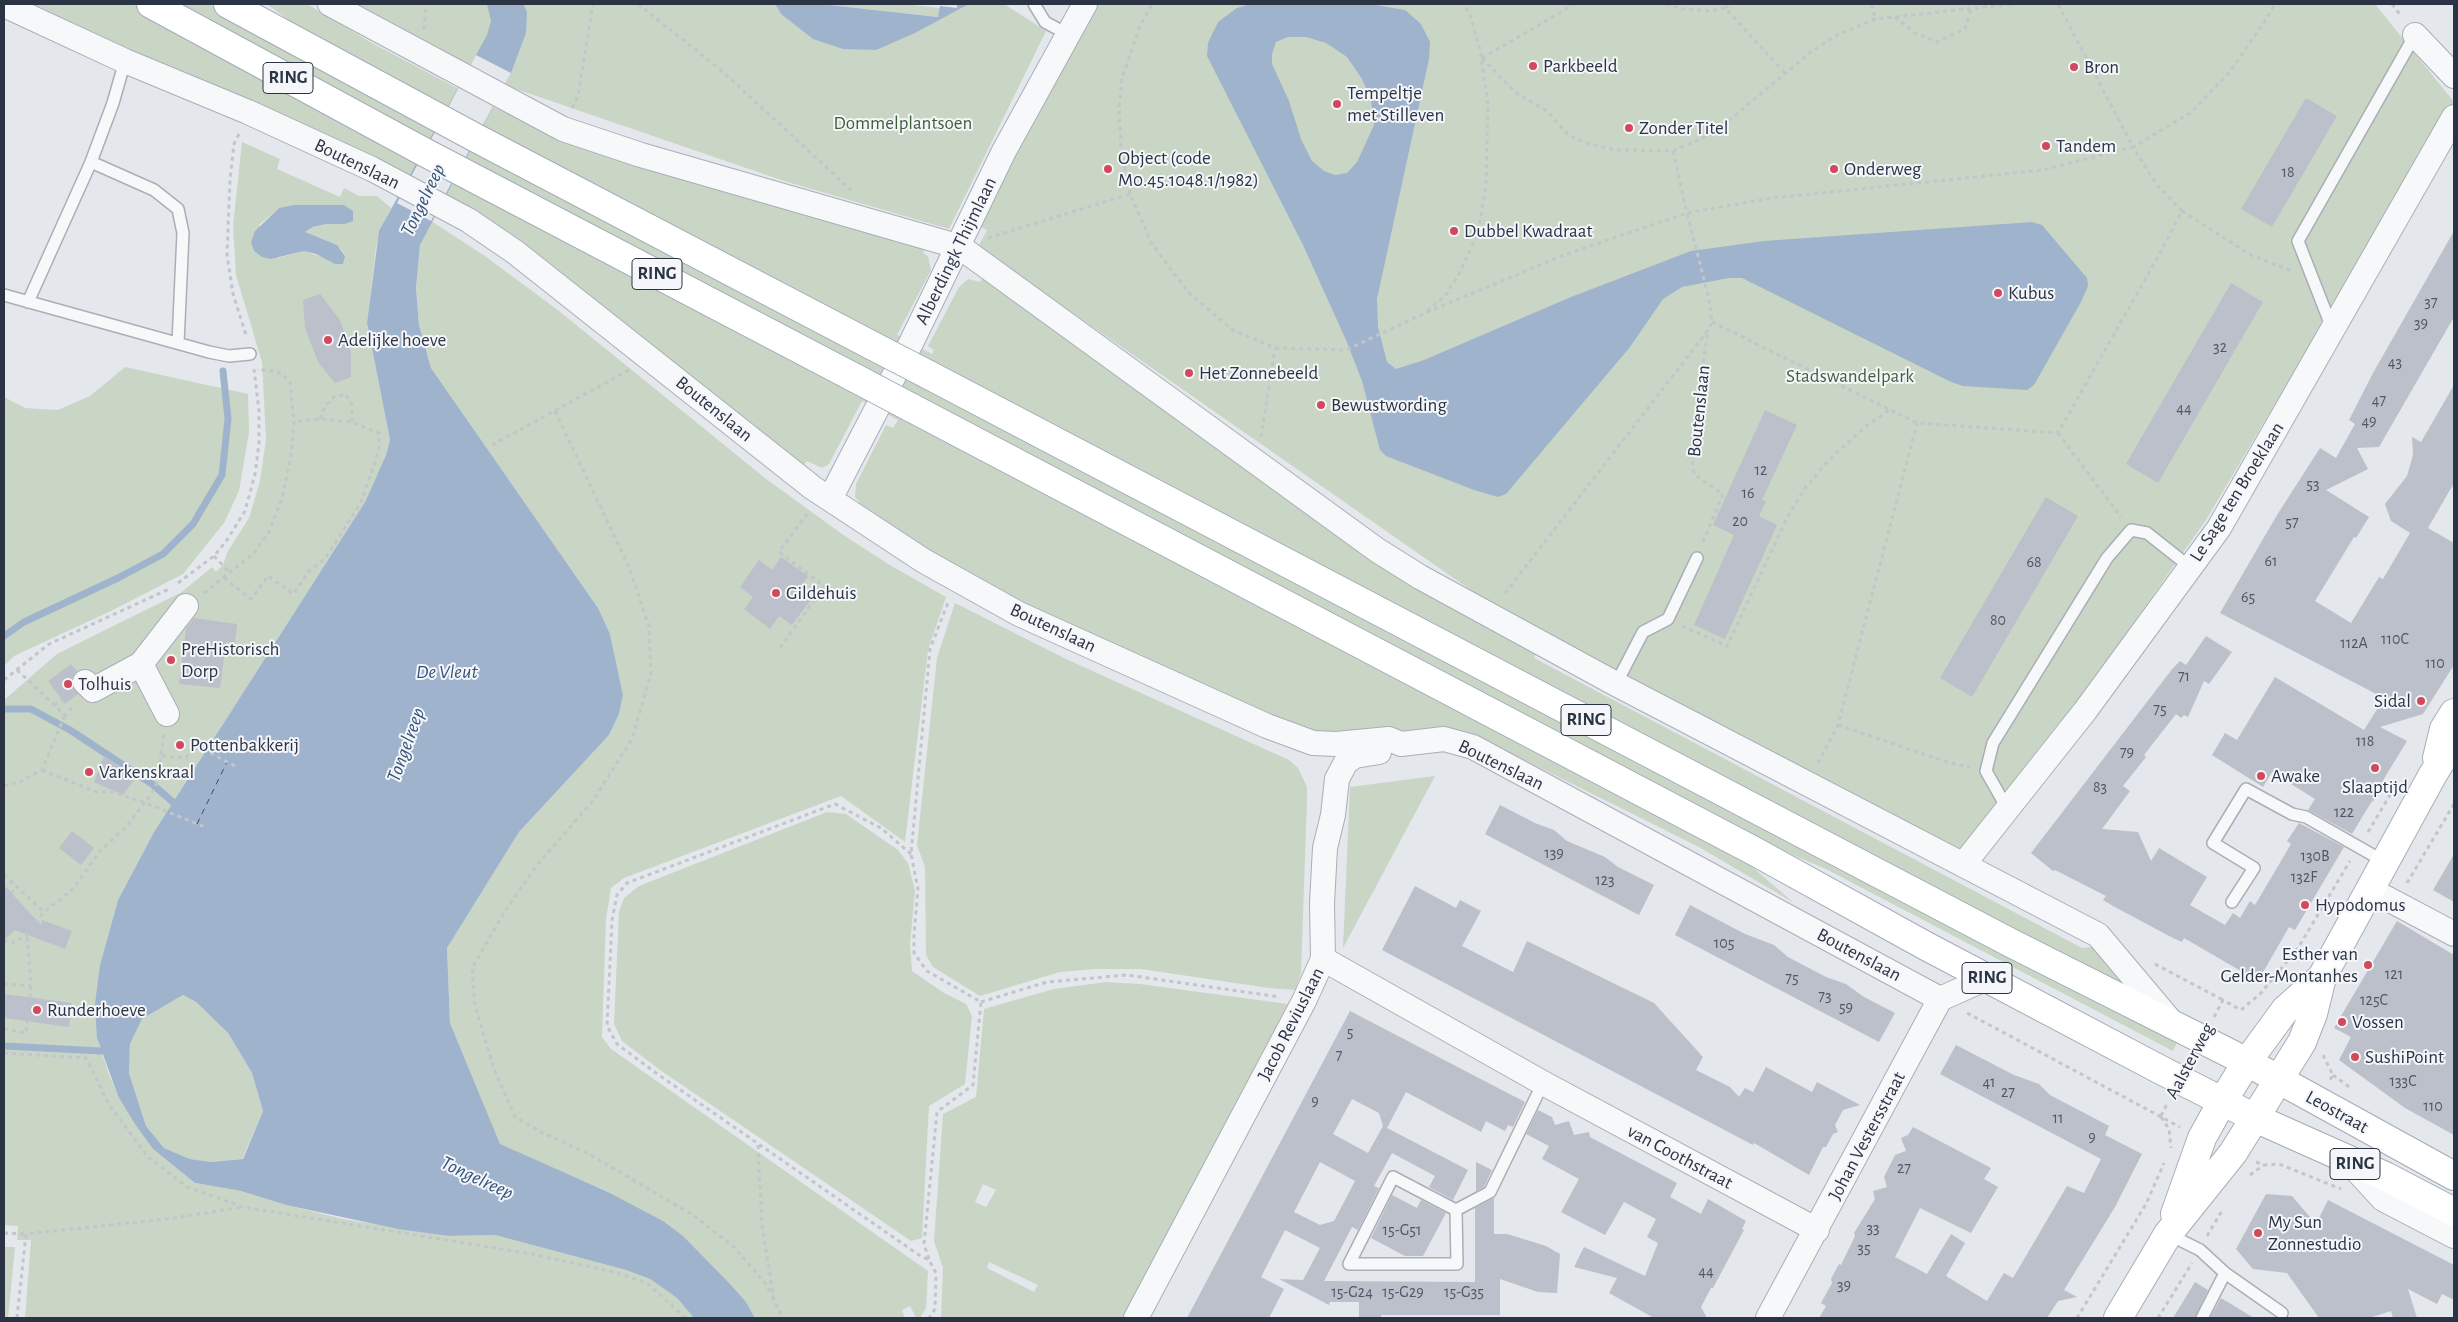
<!DOCTYPE html>
<html>
<head>
<meta charset="utf-8">
<style>
  body { margin:0 }
  #map { position:relative; width:2458px; height:1322px; overflow:hidden; background:#e4e7ec; font-family:"Alegreya Sans",sans-serif }
  canvas { display:block }
  .frame { position:absolute; inset:0; border:5px solid #2b3445; pointer-events:none }
</style>
</head>
<body>
<div id="map">
<canvas width="2458" height="1322"></canvas>
<div class="frame"></div>
</div>
<script>
const ctx = document.querySelector('canvas').getContext('2d');
ctx.lineJoin = 'round';
function fillPath(path, color) { ctx.fillStyle = color; ctx.fill(path, 'evenodd'); }
const shape = rows => new Path2D(rows.map(r => 'M' + r).join(''));
function trace(path, color, width, dash) { ctx.strokeStyle = color; ctx.lineWidth = width; ctx.lineCap = dash ? 'butt' : 'round'; ctx.setLineDash(dash || []); ctx.stroke(path); }
function label(font, color, halo, rows, align = 'center') {
  ctx.font = font + ' "Alegreya Sans",sans-serif'; ctx.lineWidth = 4; ctx.setLineDash([]); ctx.textBaseline = 'middle'; ctx.strokeStyle = halo; ctx.fillStyle = color; for (const [text, x, y, turn = 0] of rows) {
    ctx.save(); ctx.translate(x, y); ctx.rotate((+turn || 0) * Math.PI / 180); ctx.textAlign = isNaN(turn) ? turn : align; if (halo) ctx.strokeText(text, 0, 0); ctx.fillText(text, 0, 0); ctx.restore();
  }
}
fillPath(shape([
  [31,4,133,4,243,66,1736,853,1794,903,1699,847,1468,732,1450,728,1337,738,1309,735,1021,605,855,509,860,503,855,497,856,484,886,425,893,428,898,420,862,401,829,464,822,468,807,461,803,466,546,260,513,237,252,105],
  [174,4,208,4,2178,1040,2173,1051,1826,869,1767,844,861,369],
  [267,4,307,4,372,43,485,103,541,129,925,246,923,253,928,256,931,270,897,335,932,354,934,350,928,346,959,287,968,279,980,282,985,275,1538,650,1534,658,2082,948,2093,947,2128,983,2125,988,310,36],
  [323,4,775,4,781,14,909,35,969,4,1004,4,1046,31,949,229,784,181,516,89],
  [820,4,903,4,940,8,939,17],
  [1095,4,2375,4,2454,102,2206,520,2090,685,2039,748,1955,861,1488,602,978,247,987,230,979,226,1016,146],
  [242,142,280,159,277,169,340,197,344,188,359,196,377,196,391,208,380,231,376,248,367,324,390,440,386,455,365,502,154,832,118,900,100,965,97,1038,108,1072,118,1096,153,1149,195,1183,241,1191,286,1205,343,1219,449,1236,495,1235,626,1270,650,1279,677,1298,694,1318,25,1318,31,1240,17,1240,18,1226,4,1225,4,700,57,654,182,592,212,567,216,572,223,565,228,551,249,518,260,481,266,439,262,362,236,275,233,226],
  [279,208,345,224,326,224,313,227,304,233,341,249,345,256,322,257,304,251,278,258,259,225],
  [431,221,485,256,559,311,765,478,842,534,888,564,946,597,928,650,905,842,841,796,624,878,611,888,606,919,602,1037,611,1049,928,1271,926,1308,920,1318,916,1318,910,1306,902,1310,905,1318,755,1318,746,1302,607,1191,500,1145,450,1023,447,948,519,832,609,735,619,714,623,695,610,634,598,608,431,368,419,325,416,288,420,245],
  [125,367,248,394,249,432,239,491,224,523,183,574,113,610,14,656,4,666,4,397,25,408,58,410,90,396],
  [955,603,1066,659,1289,760,1298,768,1307,787,1307,799,1301,973,1295,990,1269,988,1141,969,1094,969,1060,972,980,996,933,967,926,955,925,867,917,845,937,658],
  [1435,776,1343,948,1350,787],
  [827,812,846,814,898,850,908,863,915,891,910,944,912,971,944,993,966,1004,972,1016,965,1084,929,1106,922,1238,911,1241,660,1070,622,1041,614,1024,619,912,624,898,639,886],
  [1106,982,1140,984,1288,1004,1122,1318,941,1318,943,1268,934,1241,943,1114,976,1097,984,1009,1054,989],
  [983,1184,996,1190,986,1207,975,1202],
  [989,1262,1038,1285,1034,1292,987,1268],
  [183,995,196,1002,228,1033,252,1073,263,1111,242,1159,211,1162,190,1159,164,1148,146,1126,129,1073,130,1044,142,1019],
  [4,1247,15,1247,8,1318,4,1318]
]), '#c9d6c5');
fillPath(shape([
  [487,4,523,4,527,12,526,33,511,73,420,245,416,288,419,325,431,368,598,608,610,634,623,695,619,714,609,735,519,832,447,948,450,1023,500,1144,606,1191,663,1221,683,1236,730,1284,746,1302,755,1318,694,1318,677,1298,650,1279,626,1270,495,1235,449,1236,398,1229,286,1205,241,1191,195,1183,153,1149,135,1124,118,1096,97,1038,95,1004,100,965,118,900,154,832,365,502,386,455,390,440,367,323,379,231,487,35,491,21],
  [183,995,196,1002,228,1033,252,1073,263,1111,243,1159,211,1162,190,1159,164,1148,146,1126,129,1073,130,1044,142,1019],
  [775,4,820,4,938,17,940,6,957,8,957,4,969,4,915,33,876,50,843,49,813,39,781,14],
  [1251,4,1376,5,1405,10,1421,24,1430,42,1429,59,1377,299,1378,327,1387,362,1396,369,1424,360,1571,297,1691,251,1764,241,2032,222,2042,225,2087,278,2088,286,2081,302,2034,385,2027,390,1963,386,1951,382,1742,278,1729,278,1682,287,1663,299,1630,347,1506,494,1498,497,1474,490,1386,456,1380,450,1362,381,1346,340,1303,245,1207,56,1208,43,1218,22,1237,8],
  [1288,37,1306,37,1326,43,1347,57,1362,79,1371,100,1374,125,1357,162,1347,173,1335,175,1324,171,1312,161,1301,139,1289,101,1272,64,1272,54,1276,42],
  [344,205,353,211,353,221,345,224,326,224,313,227,305,232,337,245,345,256,343,264,335,264,316,254,304,251,271,259,262,257,254,251,251,242,255,231,279,208,294,205]
]), '#9fb4cc');
fillPath(shape([
  [476,55,511,73,431,221,397,203]
]), '#e4e7ec');
trace(shape([
  [4,636,24,622,118,578,163,554,193,524,222,475,228,419,223,371],
  [4,709,31,709,70,730,152,784,174,803],
  [4,1046,101,1051]
]), '#9fb4cc', 7);
trace(shape([
  [197,824,227,762]
]), '#34527a', 1, [6, 5]);
fillPath(shape([
  [2306,98,2337,116,2272,227,2241,209],
  [2454,231,2454,317,2379,447,2357,448,2368,469,2326,490,2369,517,2356,538,2354,537,2315,601,2351,623,2379,577,2383,579,2410,533,2391,521,2385,504,2407,476,2413,455,2412,437,2421,442,2454,385,2454,483,2428,528,2454,543,2454,665,2423,714,2380,727,2407,741,2385,777,2373,802,2372,801,2352,834,2308,810,2315,799,2272,772,2263,787,2212,755,2225,733,2237,740,2275,677,2364,730,2384,698,2220,613,2277,515,2320,448,2336,458,2355,424,2349,420,2373,373],
  [2231,283,2263,302,2158,483,2126,464],
  [320,294,340,320,351,352,351,377,335,383,318,362,305,328,303,300],
  [1765,410,1797,425,1762,500,1766,501,1759,516,1777,525,1725,639,1694,625,1734,535,1713,525],
  [2046,497,2078,516,1972,697,1940,678],
  [781,557,808,576,799,589,812,598,792,625,779,616,770,629,744,609,753,597,740,587,759,560,772,570],
  [194,618,237,624,235,643,226,642,220,688,179,684,186,629],
  [2206,636,2232,652,2209,684,2204,681,2188,717,2184,715,2181,718,2176,714,2144,755,2146,757,2123,786,2130,791,2102,829,2138,832,2151,861,2159,848,2207,877,2190,905,2225,925,2233,913,2240,918,2250,901,2255,905,2291,844,2287,841,2299,823,2344,847,2295,930,2289,927,2258,981,2184,938,2182,942,2173,938,2113,906,2103,900,2106,896,2055,870,2053,871,2031,853,2173,668,2180,661,2186,665],
  [71,664,77,671,72,678,72,685,78,694,65,704,48,681],
  [104,756,137,776,123,795,94,782],
  [1500,805,1535,823,1554,830,1567,841,1605,857,1618,867,1654,885,1639,915,1485,834],
  [72,831,94,848,81,865,59,848],
  [2454,854,2454,902,2433,890],
  [4,885,41,925,42,920,72,931,65,949,15,930,4,940],
  [1415,886,1456,908,1460,900,1481,911,1462,946,1513,972,1527,941,1654,1003,1703,1057,1696,1070,1730,1087,1739,1097,1745,1088,1753,1092,1766,1067,1812,1092,1817,1082,1860,1105,1843,1110,1835,1125,1838,1132,1833,1134,1826,1147,1823,1147,1809,1175,1754,1143,1753,1145,1382,950],
  [1690,905,1745,934,1774,945,1788,957,1826,977,1846,984,1864,997,1895,1013,1879,1042,1675,935],
  [2397,921,2454,955,2454,1135,2405,1108,2339,1060,2351,1037,2334,1028],
  [4,994,72,1003,69,1027,4,1018],
  [1350,1011,1525,1102,1513,1127,1508,1125,1505,1131,1486,1121,1481,1132,1406,1092,1387,1128,1468,1170,1453,1200,1429,1187,1435,1176,1392,1153,1374,1186,1379,1188,1358,1230,1352,1227,1324,1281,1475,1282,1475,1208,1494,1198,1494,1234,1507,1234,1546,1246,1560,1254,1557,1293,1538,1292,1500,1279,1500,1315,1381,1315,1381,1318,1359,1318,1359,1302,1330,1302,1329,1305,1279,1279,1303,1280,1320,1248,1285,1230,1261,1277,1284,1289,1269,1318,1187,1318],
  [1352,1099,1379,1113,1383,1126,1368,1153,1333,1134],
  [1320,1162,1355,1181,1334,1221,1320,1225,1294,1212],
  [1956,1045,2014,1075,2039,1084,2050,1095,2109,1126,2105,1135,2142,1154,2115,1207,2064,1290,2077,1297,2058,1301,2047,1318,1819,1318,1826,1306,1821,1303,1832,1283,1831,1279,1839,1264,1841,1265,1855,1236,1854,1233,1875,1199,1873,1191,1887,1187,1884,1177,1895,1155,1906,1151,1901,1138,1908,1135,1913,1127,1991,1168,1984,1179,1998,1187,1971,1233,1920,1208,1895,1257,1927,1274,1951,1234,1965,1243,1946,1276,1987,1301,2004,1273,2013,1278,2067,1186,2084,1193,2101,1159,1940,1074],
  [1538,1110,1552,1117,1555,1125,1569,1121,1574,1135,1589,1132,1590,1137,1677,1183,1670,1197,1701,1214,1708,1199,1746,1221,1742,1229,1744,1230,1713,1288,1711,1288,1701,1307,1707,1318,1654,1318,1609,1293,1617,1278,1574,1267,1584,1247,1645,1276,1658,1243,1647,1237,1656,1219,1624,1202,1605,1235,1561,1212,1579,1179,1542,1159,1549,1146,1526,1134],
  [1476,1162,1492,1170,1484,1187,1476,1191],
  [2266,1194,2292,1196,2316,1224,2328,1200,2454,1265,2454,1300,2442,1294,2437,1304,2408,1289,2417,1318,2393,1318,2391,1311,2369,1318,2319,1318,2287,1273,2253,1269,2236,1249],
  [1392,1195,1417,1208,1421,1200,1446,1213,1423,1256,1405,1256,1371,1238],
  [2195,1282,2208,1290,2195,1318,2173,1318],
  [2221,1298,2254,1318,2210,1318]
]), '#bbc0ca');
const lane = shape([
  [1034,4,1045,22,1067,34],
  [91,162,154,190,178,209,183,233,178,343],
  [4,295,209,352,229,356,250,354],
  [28,302,91,162,113,103,125,61],
  [2332,328,2298,241,2415,35],
  [1616,684,1643,632,1668,619,1697,558],
  [2008,810,1986,771,1993,743,2107,558,2131,530,2147,533,2190,567],
  [2232,902,2254,868,2213,843,2246,789,2292,814,2306,817,2385,862],
  [1456,1210,1457,1264,1349,1264,1393,1177,1456,1210,1490,1192,1543,1083],
  [2168,1234,2200,1250,2225,1273,2202,1318],
  [2225,1273,2282,1313]
]);
const street = shape([
  [330,4,563,129,641,155,960,247,1377,550,1420,577,1616,684,2098,935,2173,1024],
  [4,5,125,61,248,112,372,169,468,220,515,252,813,488,924,561,1019,614,1267,726,1313,743,1336,744,1389,739,1401,744,1444,739,1473,747,1940,999],
  [2415,35,2454,76],
  [830,499,911,343,1004,151,1085,4],
  [141,664,167,714],
  [85,682,93,690,141,664,186,606],
  [1963,865,2085,711,2219,528,2454,117],
  [2371,890,2454,934],
  [1323,959,1543,1083,1817,1230],
  [2348,1161,2383,1199,2454,1236],
  [1136,1318,1304,1001,1323,959,1322,903,1325,848,1333,815,1337,779,1346,762,1355,756,1379,752],
  [1768,1318,1940,999,1987,978]
]);
const secondary = shape([
  [2437,758,2444,729,2454,713],
  [2175,1214,2202,1138,2222,1102,2247,1062,2285,1010,2322,977],
  [2118,1318,2168,1234,2233,1153,2302,1042,2313,1014,2322,977,2432,776,2454,740]
]);
const primary = shape([
  [151,4,424,152,855,378],
  [228,4,476,138,873,346],
  [927,374,2011,943,2247,1062,2454,1176],
  [910,407,1754,851,1926,946,2159,1069,2255,1118,2385,1176,2454,1212]
]);
trace(lane, '#a9aeb7', 14);
trace(street, '#a9aeb7', 26);
trace(secondary, '#a9aeb7', 30);
trace(primary, '#a3abb8', 30);
trace(shape([
  [638,4,722,71,852,191],
  [1666,4,1682,9,1710,11,1725,8,1784,72],
  [1872,4,1875,19],
  [2392,4,2401,16],
  [1725,8,1733,4],
  [1895,17,1915,33,1937,42,1965,29,1971,9],
  [424,29,426,4],
  [1482,58,1516,93,1547,111,1568,135,1589,144,1616,150,1673,151,1714,133,1812,51,1837,35,1875,19,2013,4],
  [1482,58,1575,4],
  [572,108,578,95,593,4],
  [239,134,234,144,230,180,227,255,233,294,247,338],
  [1673,151,1687,213,1772,198,2043,170,2133,147,2058,4],
  [1130,194,1121,147,1119,109,1122,78,1140,26,1152,4],
  [2182,211,2251,255,2292,271],
  [988,238,1130,194,1152,244,1189,293,1233,330,1275,348,1346,350,1425,313,1564,255,1687,213,1709,299,1712,322,1709,329,1503,596],
  [1427,311,1445,296,1458,276,1478,233,1486,185,1488,104,1480,50,1470,15,1464,4],
  [1712,322,1917,423,2058,433,2155,262,2182,211,2157,185,2133,147,2190,113,2228,74,2262,26,2275,4],
  [555,411,628,565,649,626,651,673,632,739,592,802,537,865,505,911,472,968,475,1006,494,1069,515,1117,543,1133,589,1154,693,1215,733,1246,766,1284,774,1300],
  [320,419,325,406,334,397,346,394,352,405,352,422],
  [2058,433,2121,517],
  [1261,437,1275,348],
  [492,445,629,370],
  [1703,542,1723,494,1694,474,1691,449,1708,330],
  [214,556,230,573],
  [224,578,251,599,268,576,293,594,310,570,325,559,361,502,379,450,379,433,352,422,320,419,294,422],
  [178,583,214,556,227,540,245,511,255,474,259,443,259,411,254,369],
  [204,593,254,553,269,532,282,498,291,456,294,422,290,382,282,374,269,370,257,370],
  [1682,626,1727,646,1788,516,1805,488,1828,461,1865,427,1889,410],
  [780,648,824,586,779,552,808,513],
  [17,670,65,715,75,705],
  [4,680,49,644,169,589],
  [54,705,62,700],
  [1838,725,1950,763,1970,767],
  [162,756,186,758,192,747,203,749,235,766],
  [1818,763,1838,725,1917,423],
  [42,770,97,792,113,792,143,802,205,827],
  [4,786,22,781,42,770,65,715],
  [2368,832,2393,790],
  [911,854,881,828,835,804,627,883,617,895,612,920,607,1026,617,1044,656,1073,919,1255,929,1260,936,1273,935,1309,929,1318],
  [4,875,44,912],
  [2407,883,2454,804],
  [11,893,17,888],
  [4,940,12,943,27,935,44,912,73,889,100,851,126,827,152,793,157,783,164,735],
  [2155,964,2223,1000],
  [4,984,31,986,27,935],
  [30,998,31,986],
  [981,1002,1047,982,1127,975,1280,997],
  [1967,1013,2180,1127],
  [2214,1017,2223,1000,2241,1010,2261,993,2298,948,2350,861],
  [4,1029,26,1033,27,1021],
  [4,1053,86,1058,110,1106,148,1157,187,1187,243,1207,532,1254,614,1272,647,1283,686,1318],
  [2323,1055,2333,1075,2330,1080],
  [2333,1075,2352,1089],
  [2161,1116,2168,1102],
  [2161,1117,2169,1129,2171,1148],
  [758,1145,762,1225,774,1300,783,1318],
  [2256,1162,2264,1165,2279,1164,2341,1189],
  [2250,1175,2264,1165],
  [4,1233,26,1234],
  [2207,1236,2223,1209],
  [929,1259,924,1244,937,1112,973,1085,981,1002,927,971,914,953,914,935,918,889,911,854,930,649,949,600],
  [17,1318,26,1234,175,1218,242,1207],
  [2077,1318,2146,1204,2164,1163],
  [2158,1318,2192,1263]
]), '#c2c5cb', 3, [4, 4]);
trace(lane, '#f7f8fa', 11);
trace(street, '#f7f8fa', 24);
trace(secondary, '#fff', 28);
trace(primary, '#fff', 28);
const primaryBridge = shape([
  [873,346,927,374],
  [855,378,910,407]
]);
trace(primaryBridge, '#a3abb8', 30, []);
trace(primaryBridge, '#fff', 28);
for (const [x, y, r, color] of [
  [1533,66,5,"#d1495b"],
  [2074,67,5,"#d1495b"],
  [1337,104,5,"#d1495b"],
  [1629,128,5,"#d1495b"],
  [2046,146,5,"#d1495b"],
  [1108,169,5,"#d1495b"],
  [1834,169,5,"#d1495b"],
  [1454,231,5,"#d1495b"],
  [1998,293,5,"#d1495b"],
  [328,340,5,"#d1495b"],
  [1189,373,5,"#d1495b"],
  [1321,405,5,"#d1495b"],
  [776,593,5,"#d1495b"],
  [171,660,5,"#d1495b"],
  [68,684,5,"#d1495b"],
  [2421,701,5,"#d1495b"],
  [180,745,5,"#d1495b"],
  [2375,768,5,"#d1495b"],
  [89,772,5,"#d1495b"],
  [2261,776,5,"#d1495b"],
  [2305,905,5,"#d1495b"],
  [2368,965,5,"#d1495b"],
  [37,1010,5,"#d1495b"],
  [2342,1022,5,"#d1495b"],
  [2355,1057,5,"#d1495b"],
  [2258,1233,5,"#d1495b"]
]) { const dot = new Path2D(); dot.arc(x, y, r, 0, 2 * Math.PI); ctx.fillStyle = color; ctx.fill(dot); trace(dot, '#f4f6f9', 2); }
label('16px', '#4f5766', null, [
  ["18",2288,172],
  ["37",2431,302],
  ["39",2421,323],
  ["32",2220,347],
  ["43",2395,362],
  ["47",2379,400],
  ["44",2184,408],
  ["49",2369,421],
  ["12",1761,470],
  ["53",2313,484],
  ["16",1748,493],
  ["20",1740,521],
  ["57",2292,522],
  ["61",2271,561],
  ["68",2034,562],
  ["65",2248,597],
  ["80",1998,620],
  ["110C",2395,639],
  ["112A",2354,643],
  ["110",2435,663],
  ["71",2184,676],
  ["75",2160,709],
  ["118",2365,741],
  ["79",2127,752],
  ["83",2100,787],
  ["122",2344,812],
  ["139",1554,853],
  ["130B",2315,856],
  ["132F",2304,877],
  ["123",1605,880],
  ["105",1724,943],
  ["121",2394,974],
  ["75",1792,978],
  ["73",1825,996],
  ["125C",2374,1000],
  ["59",1846,1007],
  ["5",1350,1032],
  ["7",1339,1055],
  ["133C",2403,1081],
  ["41",1989,1082],
  ["27",2008,1092],
  ["9",1315,1101],
  ["110",2433,1106],
  ["11",2058,1118],
  ["9",2092,1137],
  ["27",1904,1168],
  ["33",1873,1228],
  ["15-G51",1402,1230],
  ["35",1864,1248],
  ["44",1706,1271],
  ["39",1844,1285],
  ["15-G24",1352,1292],
  ["15-G29",1403,1292],
  ["15-G35",1464,1292]
]);
for (const [x, y, w] of [
  [288,78,50],
  [657,274,50],
  [1586,720,50],
  [1987,978,50],
  [2355,1164,50]
]) { const box = new Path2D(); box.roundRect(x - w / 2, y - 15.5, w, 31, 4); ctx.fillStyle = '#f4f6f9'; ctx.fill(box); trace(box, '#2b3445', 1); }
label('bold 18px', '#2b3445', null, [
  ["RING",288,78],
  ["RING",657,274],
  ["RING",1586,720],
  ["RING",1987,978],
  ["RING",2355,1164]
]);
label('19px', '#2b3445', '#f4f6f9', [
  ["Parkbeeld",1543,66],
  ["Bron",2084,67],
  ["Tempeltje",1347,93],
  ["met Stilleven",1347,115],
  ["Zonder Titel",1639,128],
  ["Tandem",2056,146],
  ["Object (code",1118,158],
  ["M0.45.1048.1/1982)",1118,180],
  ["Onderweg",1844,169],
  ["Dubbel Kwadraat",1464,231],
  ["Kubus",2008,293],
  ["Adelijke hoeve",338,340],
  ["Het Zonnebeeld",1199,373],
  ["Bewustwording",1331,405],
  ["Gildehuis",786,593],
  ["PreHistorisch",181,649],
  ["Dorp",181,671],
  ["Tolhuis",78,684],
  ["Sidal",2411,701,"right"],
  ["Pottenbakkerij",190,745],
  ["Varkenskraal",99,772],
  ["Awake",2271,776],
  ["Slaaptijd",2375,787,"center"],
  ["Hypodomus",2315,905],
  ["Esther van",2358,954,"right"],
  ["Gelder-Montanhes",2358,976,"right"],
  ["Runderhoeve",47,1010],
  ["Vossen",2352,1022],
  ["SushiPoint",2365,1057],
  ["My Sun",2268,1222],
  ["Zonnestudio",2268,1244]
], 'left');
label('19px', '#3f6138', '#f4f6f9', [
  ["Dommelplantsoen",903,123],
  ["Stadswandelpark",1850,376]
]);
label('19px', '#2b3445', '#f4f6f9', [
  ["Boutenslaan",357,164,26],
  ["Alberdingk Thijmlaan",956,251,-64],
  ["Boutenslaan",714,409,39],
  ["Boutenslaan",1699,411,-84],
  ["Le Sage ten Broeklaan",2237,492,-58],
  ["Boutenslaan",1053,628,25],
  ["Boutenslaan",1501,765,26],
  ["Boutenslaan",1859,955,28],
  ["Jacob Reviuslaan",1291,1024,-63],
  ["Aalsterweg",2190,1061,-62],
  ["Leostraat",2337,1112,29],
  ["Johan Vestersstraat",1867,1136,-62],
  ["van Coothstraat",1680,1157,28]
]);
label('italic 20px', '#34527a', '#f4f6f9', [
  ["Tongelreep",423,200,-64],
  ["De Vleut",447,672],
  ["Tongelreep",406,745,-70],
  ["Tongelreep",477,1178,25]
]);
</script>
</body>
</html>
